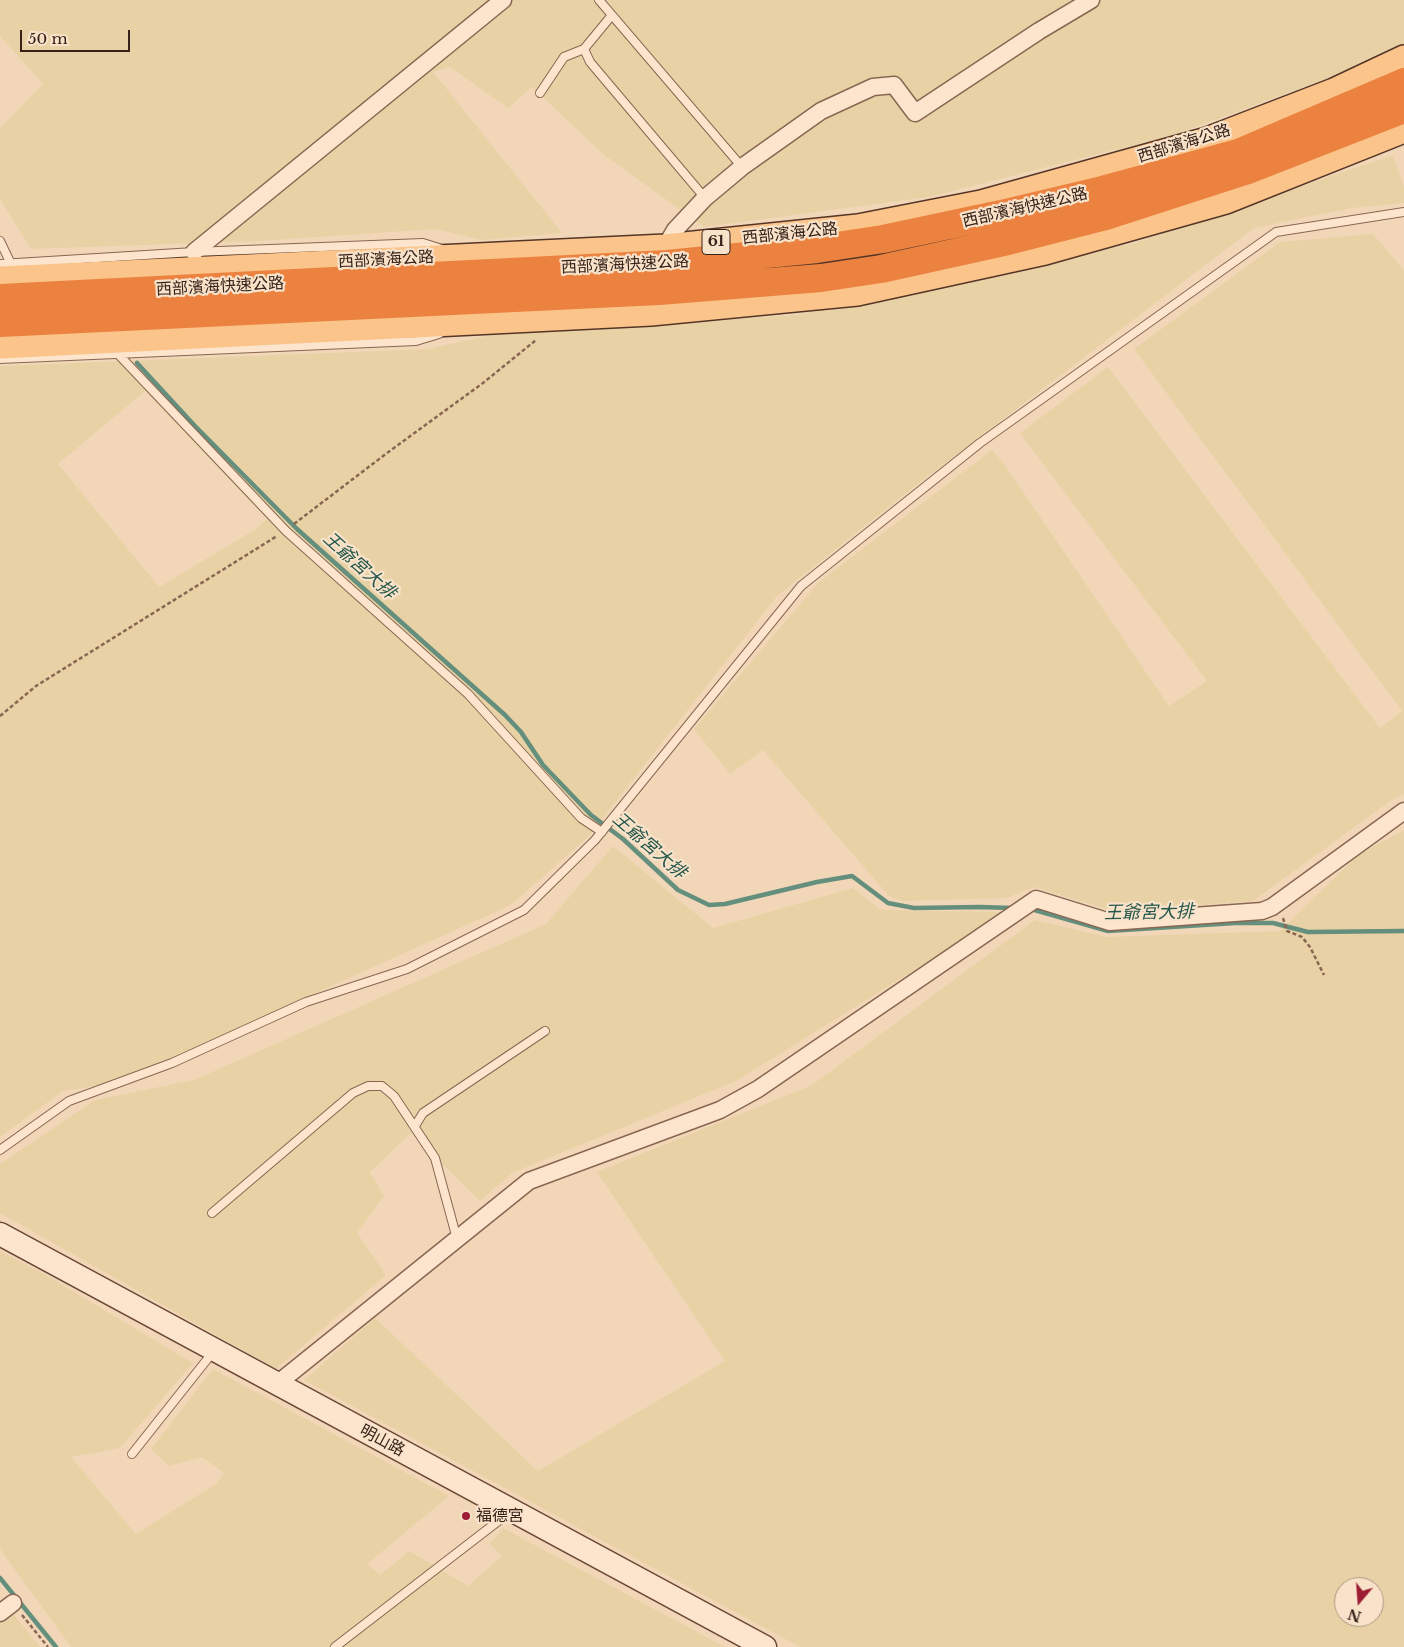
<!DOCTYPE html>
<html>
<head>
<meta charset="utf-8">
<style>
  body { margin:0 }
  #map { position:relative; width:1404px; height:1647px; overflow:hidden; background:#f1d7b8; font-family:"Libre Baskerville",serif }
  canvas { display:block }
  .north { position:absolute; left:1334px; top:1577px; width:50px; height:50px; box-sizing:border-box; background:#f8e2c9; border:1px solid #aa9583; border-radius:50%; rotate:198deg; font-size:14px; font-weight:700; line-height:20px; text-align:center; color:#362219 }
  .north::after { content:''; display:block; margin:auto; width:18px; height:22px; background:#9d1d34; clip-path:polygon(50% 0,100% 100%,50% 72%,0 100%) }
  .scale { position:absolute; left:20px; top:30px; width:110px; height:22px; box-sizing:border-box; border:2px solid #362219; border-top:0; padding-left:6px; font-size:15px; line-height:18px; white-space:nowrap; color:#362219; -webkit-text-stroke:4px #f8e2c9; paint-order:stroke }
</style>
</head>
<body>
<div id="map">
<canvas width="1404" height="1647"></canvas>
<div class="north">N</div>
<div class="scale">50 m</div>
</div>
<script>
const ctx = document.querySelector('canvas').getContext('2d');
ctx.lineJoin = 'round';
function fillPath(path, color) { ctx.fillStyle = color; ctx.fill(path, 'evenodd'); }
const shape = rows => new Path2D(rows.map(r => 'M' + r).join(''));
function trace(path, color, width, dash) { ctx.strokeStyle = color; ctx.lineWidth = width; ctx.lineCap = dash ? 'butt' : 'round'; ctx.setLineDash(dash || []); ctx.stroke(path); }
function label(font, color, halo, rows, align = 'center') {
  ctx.font = font + ' "Libre Baskerville","Noto Sans TC",serif'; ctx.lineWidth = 4.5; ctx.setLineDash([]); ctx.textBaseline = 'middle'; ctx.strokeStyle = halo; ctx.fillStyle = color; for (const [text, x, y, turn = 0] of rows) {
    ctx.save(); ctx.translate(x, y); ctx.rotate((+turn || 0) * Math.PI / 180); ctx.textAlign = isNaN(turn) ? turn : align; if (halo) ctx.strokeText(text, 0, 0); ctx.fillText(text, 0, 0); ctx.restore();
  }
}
fillPath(shape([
  [0,0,1404,0,1404,50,1177,134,929,197,704,227,603,154,532,87,508,108,450,67,433,72,562,233,481,240,436,229,259,241,31,249,0,199,0,128,43,84,0,36],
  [1393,155,1404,187,1404,203,1352,208,1254,228,919,483,777,596,588,837,511,905,116,1083,63,1091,0,1137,0,366,428,349,495,334,796,315,1135,243],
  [145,391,267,519,256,529,159,587,58,464],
  [1373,234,1404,270,1404,794,1390,801,1253,901,1114,911,1034,887,1007,898,901,901,889,896,763,750,730,774,694,729,819,582,992,450,1004,464,1169,706,1207,681,1020,433,1108,367,1380,728,1402,711,1134,349,1280,242],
  [1404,830,1404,1647,800,1647,304,1380,375,1318,538,1471,725,1361,597,1172,812,1085,1035,920,1106,937,1280,931,1358,855],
  [1344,1587,1374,1587,1374,1617,1344,1617],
  [613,846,713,928,853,888,881,910,1002,912,929,961,736,1081,512,1173,480,1201,411,1133,370,1172,384,1196,357,1233,386,1275,276,1369,0,1213,0,1164,95,1100,194,1080,546,924],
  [0,1251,42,1273,193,1363,120,1448,71,1457,136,1534,216,1484,224,1473,202,1457,169,1466,151,1449,213,1369,449,1496,367,1564,380,1575,409,1551,468,1586,502,1556,490,1544,503,1528,725,1647,71,1647,0,1549],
  [11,1611,40,1647,0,1647,0,1620]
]), '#e8d2a5');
trace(shape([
  [137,363,195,426,297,529,505,715,521,732,543,765,591,815,623,839,678,890,709,905,725,904,817,882,852,876,888,903,914,908,979,907,1013,908],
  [1031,909,1108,931,1235,923,1273,923,1308,932,1404,931],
  [0,1578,56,1647]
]), '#658f7d', 4.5);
const lane = shape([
  [599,0,742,167],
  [584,49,612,15],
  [540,93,564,57,584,49,590,62,705,198],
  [0,241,11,264],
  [0,264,194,252,423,243,442,249],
  [118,354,286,531,468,694,581,818,602,832],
  [0,359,416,341,439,334],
  [415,1126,423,1113,545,1031],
  [0,1150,69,1101,172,1063,306,1002,407,969,524,910,595,840,801,586,980,443,1276,232,1404,212],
  [212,1213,353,1093,368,1086,382,1086,394,1096,435,1158,457,1239],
  [132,1454,213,1352],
  [335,1647,510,1512]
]);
const street = shape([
  [665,247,675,230,705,198,742,167,821,111,873,87,894,85,915,113,1039,31,1091,0],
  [194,252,503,0],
  [277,1384,529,1181,720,1110,758,1089,1036,899,1110,922,1262,911,1272,907,1404,811],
  [0,1613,13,1603]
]);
const secondary = shape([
  [0,1234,765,1647]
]);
const primary = shape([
  [0,279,665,247,858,227,981,203,1207,140,1334,91,1404,58],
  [0,346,651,313,857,293,1045,252,1226,201,1404,130]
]);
const highway = shape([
  [0,298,667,264,817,249,883,239,1001,214,1102,190,1238,153,1404,82],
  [0,323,659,291,821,278,881,269,1008,241,1106,216,1248,170,1404,109]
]);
trace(lane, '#896652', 10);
trace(street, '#896652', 19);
trace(secondary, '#6a4736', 25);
trace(primary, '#553528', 28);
trace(highway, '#553528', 30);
trace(shape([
  [294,524,387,453,483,383,536,340],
  [0,716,36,686,277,536],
  [1283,918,1287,931,1302,937,1310,947,1324,975],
  [22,1615,48,1647]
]), '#896652', 2.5, [4, 2.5]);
trace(lane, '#fce5cc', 8);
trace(street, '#fce5cc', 16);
trace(secondary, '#fce5cc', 22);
trace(primary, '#fac48b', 25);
trace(highway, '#eb823f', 28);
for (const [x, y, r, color] of [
  [466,1516,5,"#9d1d34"]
]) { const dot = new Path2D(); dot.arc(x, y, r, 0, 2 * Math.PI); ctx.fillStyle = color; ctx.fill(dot); trace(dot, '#f8e2c9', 2); }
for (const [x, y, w] of [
  [716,242,28]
]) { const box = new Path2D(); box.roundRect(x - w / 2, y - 12.5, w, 25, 4); ctx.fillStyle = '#f8e2c9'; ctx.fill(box); trace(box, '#362219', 1); }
label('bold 15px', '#362219', null, [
  ["61",716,242]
]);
label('16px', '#362219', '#f8e2c9', [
  ["西部濱海公路",1184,144,-17],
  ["西部濱海快速公路",1025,208,-13],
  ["西部濱海公路",790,234,-6],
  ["西部濱海公路",386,260,-3],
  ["西部濱海快速公路",625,265,-3],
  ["西部濱海快速公路",220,287,-3],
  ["明山路",382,1441,28]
]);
label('16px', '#362219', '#f8e2c9', [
  ["福德宮",476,1516]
], 'left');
label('italic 18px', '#26574c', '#f8e2c9', [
  ["王爺宮大排",359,566,42],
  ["王爺宮大排",649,846,41],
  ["王爺宮大排",1149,913,-1]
]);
</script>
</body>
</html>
